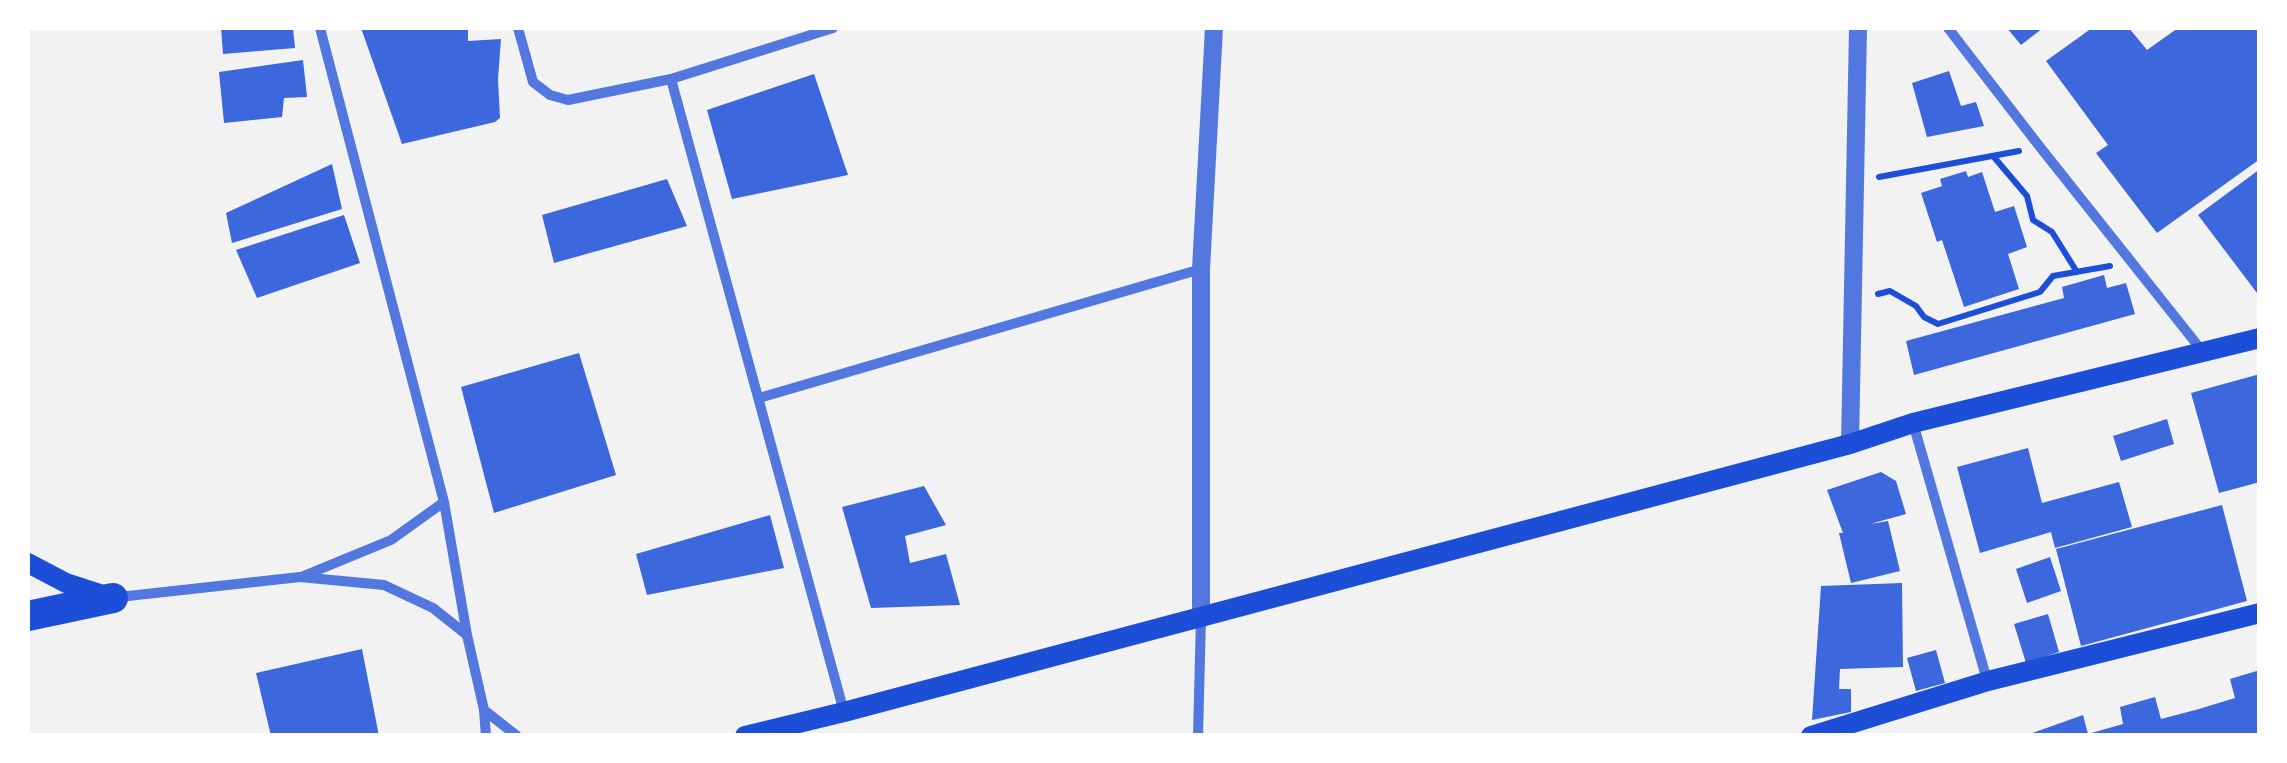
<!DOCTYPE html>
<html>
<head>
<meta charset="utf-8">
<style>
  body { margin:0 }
  #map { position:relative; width:2287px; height:763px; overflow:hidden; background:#f2f2f2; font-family:Lato,sans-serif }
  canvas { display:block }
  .frame { position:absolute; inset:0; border:30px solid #fff; pointer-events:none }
</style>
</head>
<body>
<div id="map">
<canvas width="2287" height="763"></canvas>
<div class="frame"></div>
</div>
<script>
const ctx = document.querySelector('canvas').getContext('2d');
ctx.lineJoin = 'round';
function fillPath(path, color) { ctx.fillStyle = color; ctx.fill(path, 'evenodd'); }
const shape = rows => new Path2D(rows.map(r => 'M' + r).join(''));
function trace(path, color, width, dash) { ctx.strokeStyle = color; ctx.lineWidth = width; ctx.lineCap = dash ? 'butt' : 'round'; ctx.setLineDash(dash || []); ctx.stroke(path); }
fillPath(shape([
  [221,28,293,28,295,48,223,54],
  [361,28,468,28,468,41,501,39,498,79,500,118,495,122,402,144],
  [2007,28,2043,28,2021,45],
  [2092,28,2129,28,2147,50,2178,28,2260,28,2260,159,2157,233,2096,153,2108,145,2046,61],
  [303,60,307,97,284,98,282,117,224,123,219,72],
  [1949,71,1961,106,1976,102,1984,126,1927,137,1912,83],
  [814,74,848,175,732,199,707,110],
  [332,164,342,209,232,243,226,213],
  [2260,169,2260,297,2198,215],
  [1966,171,1968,177,1982,172,1995,212,2014,206,2027,247,2008,254,2019,289,1964,307,1942,240,1937,242,1921,193,1942,186,1940,179],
  [667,179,687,226,554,263,542,215],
  [344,215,360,263,257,298,236,250],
  [2104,275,2107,288,2126,283,2135,314,1914,375,1906,341,2064,298,2062,287],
  [579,353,616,475,494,513,461,387],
  [2260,374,2260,482,2219,493,2191,393],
  [2167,419,2174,444,2121,461,2113,436],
  [2028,448,2042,503,2119,482,2132,527,2055,548,2051,532,1980,553,1957,467],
  [1881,472,1896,481,1906,514,1870,524,1888,521,1900,571,1851,583,1839,533,1843,533,1827,490],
  [924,486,946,525,905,536,910,563,946,554,960,605,871,608,842,507],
  [2222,505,2247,601,2081,646,2056,549],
  [770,515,784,568,647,595,636,554],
  [2050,557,2061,591,2027,603,2016,569],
  [1902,583,1903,667,1840,669,1839,689,1851,689,1851,712,1812,720,1821,586],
  [2048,614,2059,652,2026,663,2014,624],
  [362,649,379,736,271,736,256,673],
  [1936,650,1945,683,1916,691,1907,658],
  [2260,670,2260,736,2024,736,2083,715,2088,734,2123,724,2120,707,2155,697,2161,719,2199,709,2235,698,2230,679]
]), '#3d67dc');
trace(shape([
  [1993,156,2027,196,2033,220,2052,232,2077,272],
  [1879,177,2019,151],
  [1878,294,1890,291,1916,306,1924,317,1938,324,2040,292,2053,276,2110,266]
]), '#1d4ed8', 6);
trace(shape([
  [320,28,444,502,467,635,484,710,486,736],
  [518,28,533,82,550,95,568,100,671,79,833,28],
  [1948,28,2040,147,2203,352],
  [671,79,844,712],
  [759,398,1201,269],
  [1913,423,1987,680],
  [301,577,391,540,444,502],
  [119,597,300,577,384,585,433,608,467,635],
  [484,710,517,736],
  [1198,736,1201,617]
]), '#5277de', 10);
trace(shape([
  [1850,444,1858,28],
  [1201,616,1201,269,1214,28]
]), '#5277de', 18);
trace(shape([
  [28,563,66,583,106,596],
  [745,736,844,712,1850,444,1913,423,2260,338],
  [1811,736,1988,681,2260,613]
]), '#1d4ed8', 20);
trace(shape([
  [28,616,113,598]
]), '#1d4ed8', 30);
</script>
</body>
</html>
